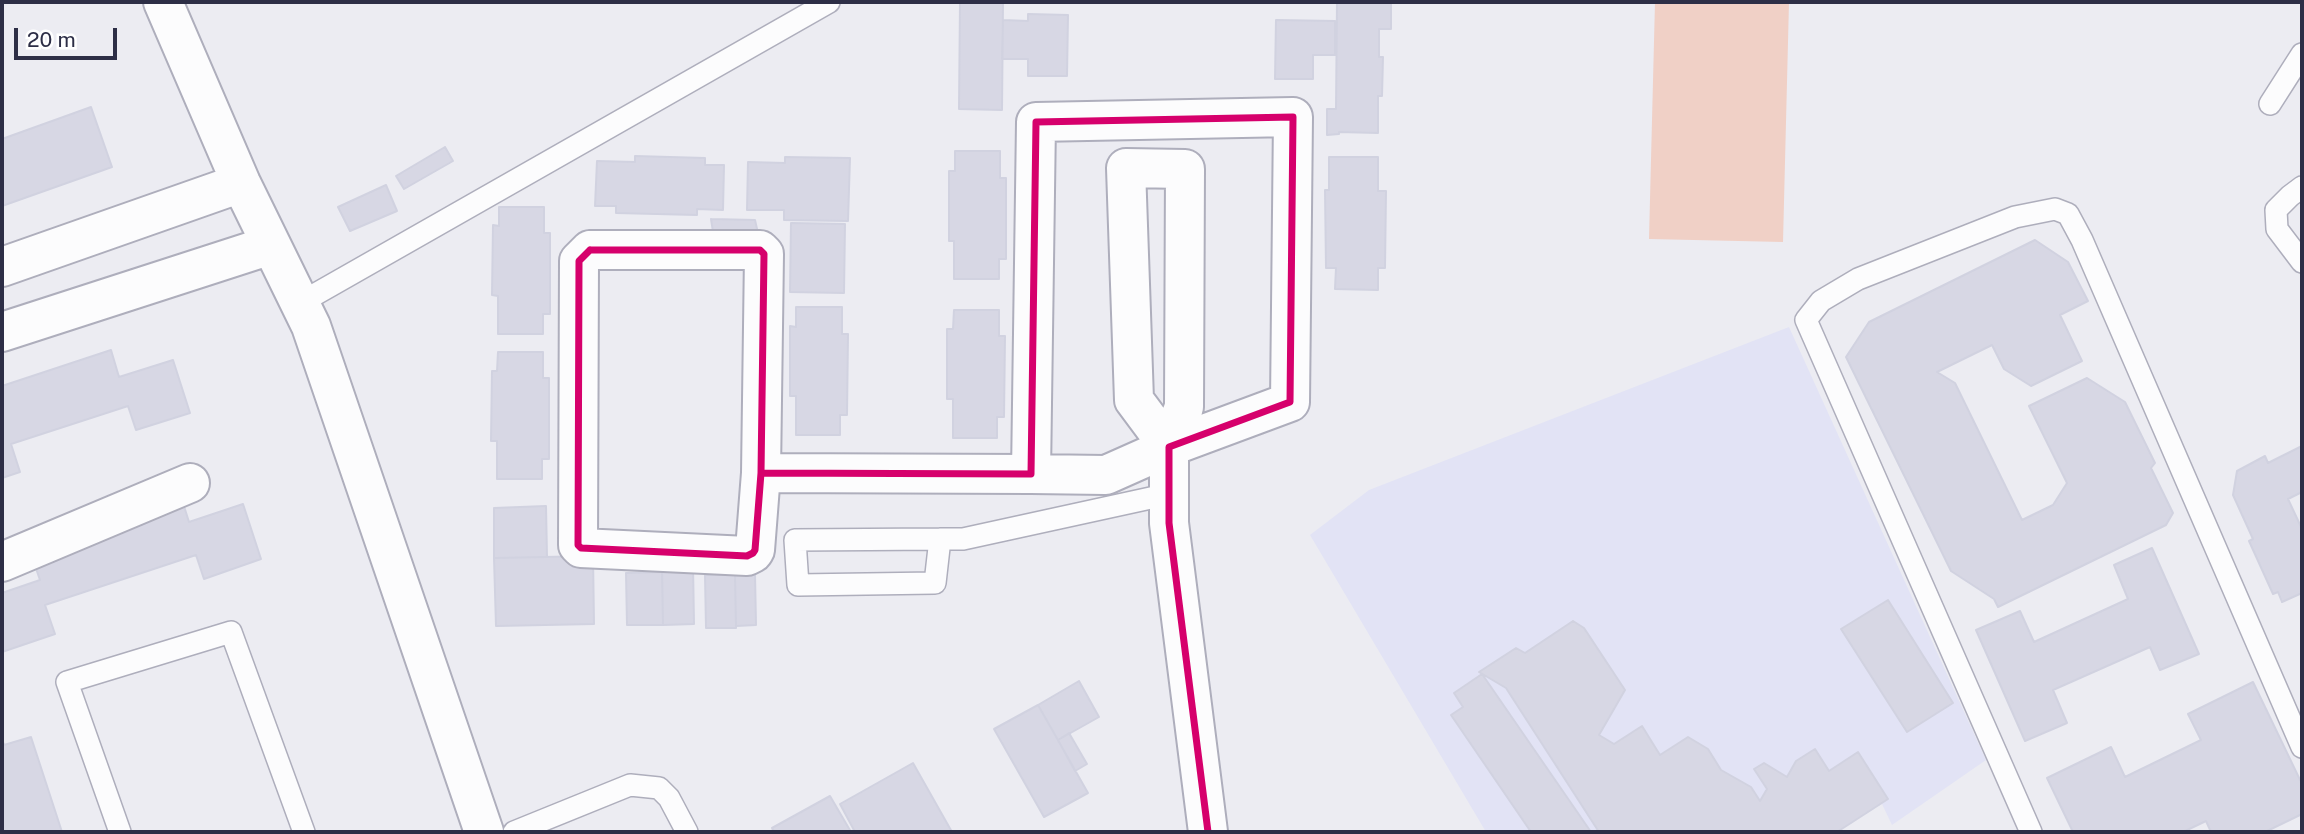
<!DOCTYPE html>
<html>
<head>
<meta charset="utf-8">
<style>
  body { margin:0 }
  #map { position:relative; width:2304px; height:834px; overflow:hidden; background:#ececf2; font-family:"Public Sans",sans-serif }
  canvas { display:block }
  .frame { position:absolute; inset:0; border:4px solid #2d2e46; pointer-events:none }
  .scale { position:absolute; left:14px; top:28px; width:103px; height:32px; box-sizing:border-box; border:4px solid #2d2e46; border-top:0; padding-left:9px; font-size:21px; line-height:24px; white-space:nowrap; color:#2d2e46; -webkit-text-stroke:5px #fff; paint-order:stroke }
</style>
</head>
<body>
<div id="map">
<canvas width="2304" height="834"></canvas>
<div class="frame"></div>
<div class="scale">20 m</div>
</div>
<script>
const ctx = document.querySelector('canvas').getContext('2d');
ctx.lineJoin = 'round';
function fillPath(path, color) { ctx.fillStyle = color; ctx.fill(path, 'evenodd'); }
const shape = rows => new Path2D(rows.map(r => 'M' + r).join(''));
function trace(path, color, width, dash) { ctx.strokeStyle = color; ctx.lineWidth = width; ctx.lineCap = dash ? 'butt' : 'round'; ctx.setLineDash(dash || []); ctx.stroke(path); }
fillPath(shape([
  [1789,327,1986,760,1892,825,1882,804,1835,832,1486,832,1310,535,1369,490]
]), '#e2e3f5');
fillPath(shape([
  [1655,2,1789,2,1783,242,1649,239]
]), '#f0d0c6');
const building = shape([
  [960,2,1003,2,1002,110,959,109,960,2],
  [1337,2,1391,2,1391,29,1379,29,1379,57,1383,57,1382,96,1378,96,1378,133,1339,132,1339,134,1327,135,1327,109,1336,109,1337,2],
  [1028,14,1068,15,1067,76,1028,76,1028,59,1002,59,1003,20,1028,21,1028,14],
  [1276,20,1335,21,1335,55,1313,55,1313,79,1275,79,1276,20],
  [91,107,112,167,2,206,2,139,91,107],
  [445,147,453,161,404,189,396,176,445,147],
  [955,151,1000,151,1000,178,1006,178,1006,259,999,259,999,279,954,279,954,241,949,241,949,171,955,171,955,151],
  [635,156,705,158,705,165,724,165,723,210,697,209,697,215,616,213,616,206,595,206,597,161,635,162,635,156],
  [785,157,850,158,848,221,784,220,784,210,747,210,748,162,785,163,785,157],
  [1329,157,1378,157,1378,191,1386,191,1385,268,1378,268,1378,290,1335,289,1336,268,1326,268,1325,190,1329,190,1329,157],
  [386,185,397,211,350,231,338,207,386,185],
  [499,207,544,207,544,233,550,233,550,314,543,314,543,334,498,334,498,296,492,295,493,225,499,226,499,207],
  [711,219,755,220,760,242,714,238,711,219],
  [791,223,845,224,844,293,790,292,791,223],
  [2035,240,2068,262,2088,301,2060,315,2082,361,2031,386,2004,369,1992,345,1937,372,1955,383,2022,520,2053,505,2067,483,2029,406,2087,378,2125,402,2155,463,2151,468,2173,513,2166,525,1998,607,1994,599,1951,571,1846,357,1869,322,2035,240],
  [796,307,842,307,842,334,848,334,847,415,840,415,840,435,796,435,796,396,790,396,790,326,796,327,796,307],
  [954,310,999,310,999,336,1005,336,1004,417,997,417,997,438,953,438,953,399,947,399,947,329,953,329,954,310],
  [111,350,119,377,173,360,190,413,136,430,128,406,11,444,20,472,2,478,2,386,111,350],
  [498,352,543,352,543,378,549,378,549,459,542,459,542,479,497,479,497,441,491,441,492,371,497,371,498,352],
  [2302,446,2302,492,2288,499,2302,529,2302,593,2282,602,2278,592,2273,594,2249,541,2253,539,2233,495,2237,471,2265,456,2268,463,2302,446],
  [183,503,189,522,243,504,261,559,204,579,196,555,45,605,55,634,2,652,2,593,40,580,31,554,183,503],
  [546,506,547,557,494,558,494,508,546,506],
  [2152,548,2199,654,2160,670,2150,647,2053,690,2067,723,2025,741,1976,630,2020,611,2034,642,2128,599,2114,565,2152,548],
  [593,556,594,624,496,626,494,558,593,556],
  [662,565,693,565,694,624,663,625,662,565],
  [662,572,663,625,627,625,626,573,662,572],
  [755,574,756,625,736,626,735,575,755,574],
  [705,575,735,575,736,628,706,628,705,575],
  [1888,600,1953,703,1907,732,1841,629,1888,600],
  [1573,621,1584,628,1625,690,1599,735,1614,744,1642,726,1660,755,1688,737,1708,749,1721,770,1751,787,1760,801,1767,789,1754,769,1764,763,1787,777,1796,761,1815,749,1829,771,1858,752,1888,799,1837,832,1599,832,1506,688,1479,672,1516,648,1525,653,1573,621],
  [1482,674,1591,832,1531,832,1451,715,1463,707,1454,693,1482,674],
  [1079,681,1099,717,1058,740,1038,705,1079,681],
  [2253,682,2302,784,2302,814,2265,832,2211,832,2206,821,2183,832,2073,832,2047,778,2111,747,2125,777,2201,740,2188,714,2253,682],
  [1038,705,1088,793,1044,817,994,729,1038,705],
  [1069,733,1087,764,1075,771,1058,740,1069,733],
  [31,737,62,832,3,832,2,828,2,739,4,745,31,737],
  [913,763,952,832,855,832,840,804,913,763],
  [830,796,851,832,774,832,772,828,830,796]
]);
fillPath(building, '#d7d7e4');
trace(building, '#d1d2e0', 2);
const service = shape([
  [2270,104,2302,54],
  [2302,187,2290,196,2276,210,2277,229,2302,262],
  [300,303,829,2],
  [940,539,935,583,798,585,795,540,940,539,963,539,1169,494],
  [120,832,67,682,231,632,304,832],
  [514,832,630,785,659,788,669,798,687,832],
  [2031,832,1806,320,1821,301,1858,279,2015,217,2055,209,2068,214,2082,240,2302,747]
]);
const minor = shape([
  [163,2,241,183,311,326,484,832],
  [590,250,760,250,764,254,761,473,755,550,753,553,747,556,581,548,578,545,579,261,590,250],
  [2,267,241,183],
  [2,332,271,245],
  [761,473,1031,474,1036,122,1293,117,1290,402,1169,447,1169,523,1208,832],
  [1031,474,1106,475,1169,447,1184,407,1185,169,1126,168,1134,400,1169,447],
  [2,562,190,483]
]);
trace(service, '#aeaebc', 24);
trace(minor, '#aeaebc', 42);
trace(service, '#fcfcfd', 21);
trace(minor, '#fcfcfd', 38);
trace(shape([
  [590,250,760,250,764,254,761,473,755,550,753,553,747,556,581,548,578,545,579,261,590,250],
  [761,473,1031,474,1036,122,1293,117,1290,402,1169,447,1169,523,1208,832]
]), '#d6006c', 7);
</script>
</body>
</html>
